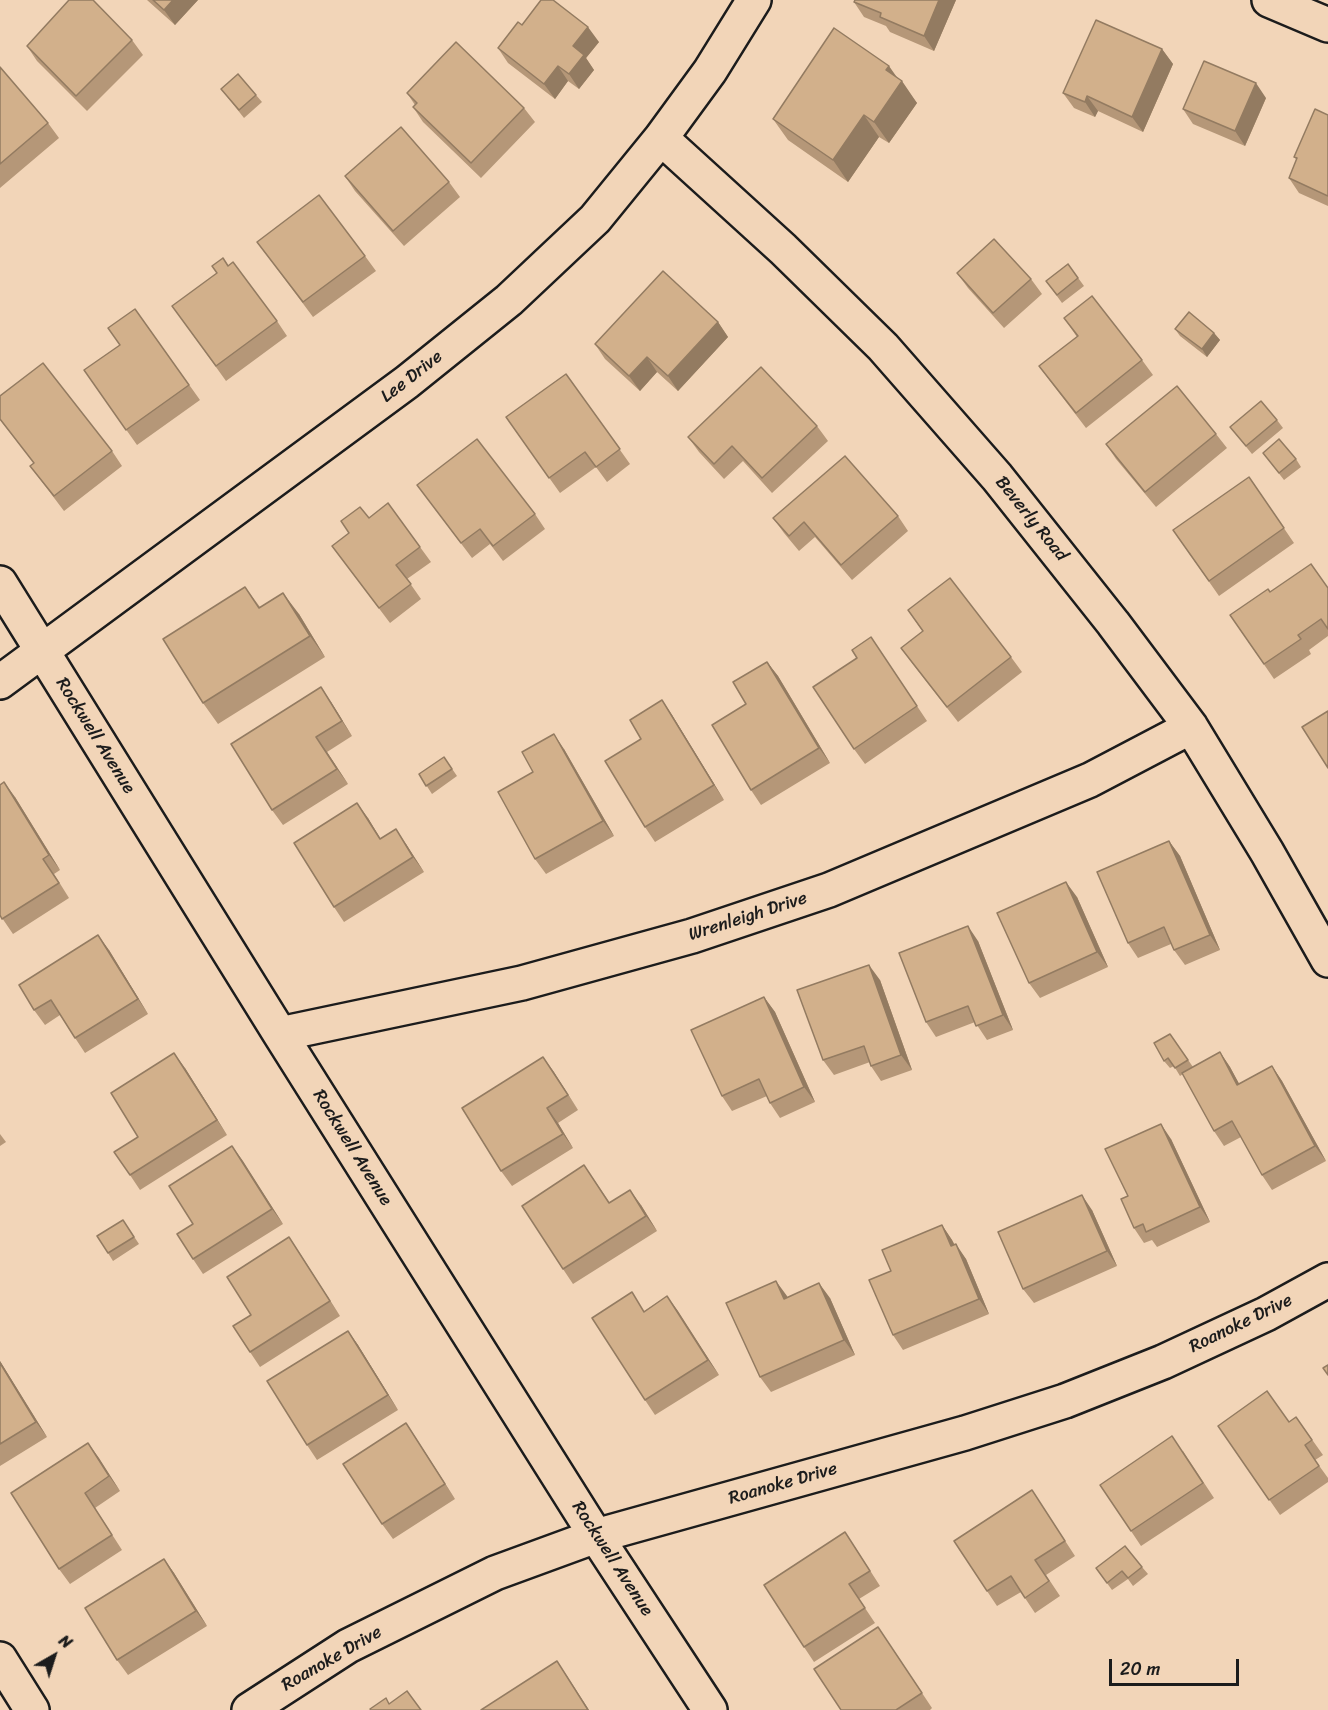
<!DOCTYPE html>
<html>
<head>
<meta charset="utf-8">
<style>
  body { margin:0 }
  #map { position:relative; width:1328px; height:1710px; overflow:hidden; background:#f2d5b8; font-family:Sriracha,sans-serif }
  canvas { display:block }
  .north { position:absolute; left:24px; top:1626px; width:60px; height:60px; -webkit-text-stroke:4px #f2d5b8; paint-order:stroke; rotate:39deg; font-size:16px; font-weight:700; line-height:24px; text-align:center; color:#1c1c1c }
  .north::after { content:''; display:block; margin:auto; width:21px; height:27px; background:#1c1c1c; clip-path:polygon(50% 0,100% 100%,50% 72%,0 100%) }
  .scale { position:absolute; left:1109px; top:1659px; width:130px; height:27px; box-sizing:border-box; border:3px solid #1c1c1c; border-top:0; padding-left:8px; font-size:18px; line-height:21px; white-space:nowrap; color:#1c1c1c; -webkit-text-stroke:4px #f2d5b8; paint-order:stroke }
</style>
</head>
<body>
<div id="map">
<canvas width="1328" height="1710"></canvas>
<div class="north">N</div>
<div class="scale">20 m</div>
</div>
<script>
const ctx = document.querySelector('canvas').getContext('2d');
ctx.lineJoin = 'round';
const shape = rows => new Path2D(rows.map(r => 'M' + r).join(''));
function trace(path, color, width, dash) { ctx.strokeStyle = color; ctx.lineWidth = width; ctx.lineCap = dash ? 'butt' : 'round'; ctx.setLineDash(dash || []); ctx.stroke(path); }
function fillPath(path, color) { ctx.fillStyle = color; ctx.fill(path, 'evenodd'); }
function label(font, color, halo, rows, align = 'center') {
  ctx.font = font + ' Sriracha,sans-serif'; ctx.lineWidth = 4.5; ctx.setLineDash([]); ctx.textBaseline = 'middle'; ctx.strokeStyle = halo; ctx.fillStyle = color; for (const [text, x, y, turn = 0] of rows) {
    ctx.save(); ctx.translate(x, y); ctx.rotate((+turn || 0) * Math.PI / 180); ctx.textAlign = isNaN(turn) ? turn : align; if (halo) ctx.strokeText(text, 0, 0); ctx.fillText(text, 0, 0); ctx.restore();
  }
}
const minor = shape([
  [1269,0,1328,25],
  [661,138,783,249,883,347,997,477,1113,623,1191,727,1267,852,1328,960],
  [0,583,280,1034,596,1536,710,1710],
  [0,682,407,382,509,300,595,219,661,138,710,71,754,0],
  [280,1034,522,983,692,936,829,890,1090,780,1191,727],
  [0,1659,32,1710],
  [249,1710,348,1646,495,1573,596,1536,965,1433,1065,1401,1163,1362,1266,1314,1328,1280]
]);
trace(minor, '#1c1c1c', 38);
trace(minor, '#f2d5b8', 33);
fillPath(shape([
  [147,0,198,0,175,25],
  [855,0,956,0,934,51,890,32,886,26,864,17,854,2],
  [522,25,599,42,586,58,594,70,579,89,568,81,555,99,508,63,498,48],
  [132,40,143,55,87,111,37,61,27,46],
  [1162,49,1173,64,1143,132,1098,111,1095,117,1074,108,1063,93],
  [0,67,48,123,59,138,0,188],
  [897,78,917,103,889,143,879,137,848,182,788,140,773,119],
  [221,89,256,95,262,102,244,118],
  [407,93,524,108,535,122,481,178,423,122,413,107,415,105],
  [1266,98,1245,146,1193,124,1183,109],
  [1328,115,1328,206,1299,193,1289,178,1297,160,1294,157],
  [345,176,449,182,460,197,404,246,355,191],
  [257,242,365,256,376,271,313,317],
  [223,258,228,265,277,321,287,336,226,381,183,321,217,273],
  [1068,264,1084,286,1062,303,1046,281],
  [957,273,1031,279,1042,294,1004,328,968,288],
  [135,309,200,400,137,445,84,370,120,345],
  [1064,318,1142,360,1153,375,1086,428,1050,381,1039,366,1077,337],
  [718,322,728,337,678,391,657,372,640,391,605,359,595,344],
  [1175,329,1214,333,1220,340,1207,357,1180,336],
  [566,374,630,464,607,482,596,467,560,493,506,417],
  [0,396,112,451,122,466,64,511,30,466,34,463,0,420],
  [1277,420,1283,428,1252,454,1230,427],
  [817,426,828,441,772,493,743,461,724,479,699,452,688,437],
  [1216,434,1227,448,1156,507,1116,459,1106,444],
  [1263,453,1296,459,1301,467,1284,480],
  [1249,477,1294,543,1219,596,1173,530],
  [417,485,535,514,545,529,503,561,490,544,472,558],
  [898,516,908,531,852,580,815,537,799,551,784,533,773,518],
  [369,518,420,547,431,562,407,579,421,599,390,623,332,546],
  [245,587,260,607,299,614,325,657,218,724,203,703],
  [1328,588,1328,636,1309,650,1311,654,1274,679,1230,615,1270,592],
  [908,610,1011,657,1022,672,958,722,912,663,901,648,923,632],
  [881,652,927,721,865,764,854,749],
  [767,662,778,676,830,763,761,805,751,790,746,704],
  [662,700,672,715,724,800,655,842,645,827,641,739],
  [331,702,352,736,327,752,348,784,283,825,272,810],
  [564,749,614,836,546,874,535,859,533,772],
  [444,757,457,776,432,794,419,774],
  [15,797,60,870,54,874,69,898,13,934,0,915],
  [368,818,380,839,406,844,424,872,344,922,334,907],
  [1169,841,1180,856,1220,950,1185,965,1174,950,1171,944,1138,958,1128,943],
  [1077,897,1108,967,1040,998,1029,983],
  [978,941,1013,1030,987,1040,975,1022,936,1037,926,1022],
  [109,950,148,1014,85,1053,60,1015,45,1025,34,1010],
  [880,980,912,1070,881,1081,871,1066,870,1062,834,1075,823,1060],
  [764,997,775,1012,815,1102,780,1118,770,1103,767,1096,732,1111,722,1096],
  [1170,1034,1193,1067,1220,1052,1230,1067,1239,1084,1272,1066,1282,1081,1326,1161,1272,1190,1262,1175,1241,1137,1224,1146,1214,1131,1183,1074,1180,1076,1174,1066,1170,1068,1164,1061],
  [543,1057,578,1110,558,1123,573,1148,512,1186,501,1171],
  [185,1068,227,1135,140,1190,130,1175,138,1137],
  [0,1134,6,1142,0,1146],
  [1171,1139,1210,1222,1157,1247,1152,1240,1144,1243,1134,1228,1128,1196],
  [232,1146,283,1224,203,1274,193,1259,193,1224],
  [584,1165,610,1203,641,1205,657,1231,573,1284,563,1269],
  [1092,1210,1117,1266,1034,1303,1023,1289],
  [123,1220,139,1244,113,1261,108,1253],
  [942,1225,952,1240,955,1245,966,1259,989,1314,903,1350,893,1335,891,1271],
  [289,1237,340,1316,260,1367,250,1352,251,1315],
  [667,1296,719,1375,655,1415,645,1400,644,1311],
  [787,1297,830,1298,855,1355,771,1392,760,1377],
  [348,1331,358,1345,398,1410,317,1460,307,1445],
  [0,1361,47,1437,0,1466],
  [1296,1417,1323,1455,1315,1460,1328,1478,1328,1482,1280,1515,1218,1426,1289,1422],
  [406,1423,455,1499,393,1539,382,1524],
  [88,1443,120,1491,95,1508,122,1550,70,1584,59,1569],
  [1183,1451,1214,1498,1141,1546,1131,1531],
  [1032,1490,1075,1556,1046,1575,1060,1596,1035,1613,1021,1592,997,1606,987,1591],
  [855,1547,880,1586,859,1599,875,1623,814,1662,804,1647],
  [164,1559,174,1573,207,1626,128,1675,117,1660],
  [1142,1567,1148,1574,1133,1586,1128,1579,1112,1590,1096,1568],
  [888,1642,932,1708,930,1710,841,1710]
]), '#b59778');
fillPath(shape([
  [173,0,198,0,175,25,164,10],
  [939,0,956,0,934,51,924,36],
  [588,27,599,42,586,58,594,70,579,89,569,74,573,46],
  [1162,49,1173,64,1143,132,1132,117],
  [558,66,568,81,555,99,544,84],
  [889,66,901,83,902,81,917,103,889,143,874,122,886,70],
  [1256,83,1266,98,1245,146,1235,131],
  [1087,96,1098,111,1095,117,1085,102],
  [864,115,879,137,848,182,833,160],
  [718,322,728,337,678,391,668,376],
  [1214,333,1220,340,1207,357,1202,349],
  [647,357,657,372,640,391,629,376],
  [283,593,299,614,325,657,310,636],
  [767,662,778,676,830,763,819,748],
  [321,687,331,702,352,736,342,721],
  [662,700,672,715,724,800,714,785],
  [554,734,564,749,614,836,603,821],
  [316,737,327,752,348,784,337,769],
  [4,782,15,797,60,870,49,855],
  [357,803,368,818,390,854,380,839],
  [396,829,406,844,424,872,413,857],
  [1169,841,1180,856,1220,950,1210,935],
  [1066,882,1077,897,1108,967,1097,952],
  [968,926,978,941,1013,1030,1003,1015],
  [98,935,109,950,148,1014,138,999],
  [869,965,880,980,912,1070,901,1055],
  [764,997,775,1012,815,1102,804,1087],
  [1220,1052,1230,1067,1248,1100,1237,1085],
  [174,1053,185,1068,227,1135,217,1120],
  [543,1057,554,1072,578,1110,568,1095],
  [1272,1066,1282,1081,1326,1161,1315,1146],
  [547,1108,558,1123,573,1148,563,1134],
  [1161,1124,1171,1139,1210,1222,1200,1207],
  [232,1146,243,1161,283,1224,272,1209],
  [630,1190,641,1205,657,1231,646,1216],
  [1082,1195,1092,1210,1117,1266,1107,1251],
  [942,1225,952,1240,962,1261,951,1246],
  [289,1237,299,1252,340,1316,330,1301],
  [956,1244,966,1259,989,1314,979,1299],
  [776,1281,787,1296,795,1314,784,1299],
  [819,1283,830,1298,855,1355,844,1340],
  [667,1296,678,1311,719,1375,708,1360],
  [348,1331,358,1345,398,1410,388,1395],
  [0,1361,47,1437,36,1422,0,1363],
  [406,1423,416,1438,455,1499,445,1484],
  [88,1443,99,1458,120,1491,109,1476],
  [164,1559,174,1573,207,1626,196,1611],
  [557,1661,567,1676,589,1710,588,1710]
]), '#937b61');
const building = shape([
  [69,0,93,0,132,40,76,96,27,46,69,0],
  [153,0,173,0,164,10,153,0],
  [541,0,553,0,588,27,573,46,584,55,569,74,558,66,544,84,498,48,518,22,522,25,541,0],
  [855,0,939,0,924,36,880,17,881,13,854,2,855,0],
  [1096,20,1162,49,1132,117,1087,96,1085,102,1063,93,1096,20],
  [834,28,889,66,886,70,902,81,874,122,864,115,833,160,773,119,834,28],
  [456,42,524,108,471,163,413,107,417,103,407,93,456,42],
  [1204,61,1256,83,1235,131,1183,109,1204,61],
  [0,67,48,123,0,164,0,67],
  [238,74,256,95,239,110,221,89,238,74],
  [1315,109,1328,115,1328,196,1289,178,1297,158,1294,157,1315,109],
  [401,127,449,182,393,231,345,176,401,127],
  [319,195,365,256,303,302,257,242,319,195],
  [994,239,1031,279,993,313,957,273,994,239],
  [223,258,228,266,233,262,277,321,216,366,172,306,217,273,212,266,223,258],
  [1068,264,1078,278,1057,295,1046,281,1068,264],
  [663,271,718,322,668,376,647,357,629,376,595,344,663,271],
  [1092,296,1142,360,1076,413,1039,366,1078,336,1064,318,1092,296],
  [135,309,189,385,126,430,84,370,120,345,108,328,135,309],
  [1189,312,1214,333,1202,349,1175,329,1189,312],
  [43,363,112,451,54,496,30,466,34,463,0,419,0,396,43,363],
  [761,367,817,426,762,478,732,446,714,464,688,437,761,367],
  [566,374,620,449,596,467,585,452,549,478,506,417,566,374],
  [1177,386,1216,434,1145,492,1106,444,1177,386],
  [1261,401,1277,420,1246,446,1230,427,1261,401],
  [477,439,535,514,493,546,480,529,461,543,417,485,477,439],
  [1279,439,1296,459,1279,473,1263,453,1279,439],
  [845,456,898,516,841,565,804,522,789,536,773,518,845,456],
  [1249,477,1284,528,1209,581,1173,530,1249,477],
  [388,503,420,547,396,565,411,584,379,608,332,546,349,533,341,521,360,507,369,518,388,503],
  [1311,564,1328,588,1328,629,1321,619,1298,635,1301,639,1264,664,1230,615,1268,589,1270,592,1311,564],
  [950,578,1011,657,947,707,901,648,923,631,908,610,950,578],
  [245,587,259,608,283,593,310,636,203,703,163,639,245,587],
  [871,637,917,706,854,749,813,687,857,658,852,650,871,637],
  [767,662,819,748,751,790,712,725,746,704,733,682,767,662],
  [321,687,342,721,316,737,337,769,272,810,231,744,321,687],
  [662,700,714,785,645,827,605,761,641,739,630,720,662,700],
  [1328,711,1328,768,1302,727,1328,711],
  [554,734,603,821,535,859,498,792,533,772,522,752,554,734],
  [444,757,452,769,426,786,419,774,444,757],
  [4,782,49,855,43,859,59,883,2,919,0,915,0,785,4,782],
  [357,803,380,839,396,829,413,857,334,907,294,843,357,803],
  [1169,841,1210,935,1174,950,1164,927,1128,943,1097,872,1169,841],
  [1066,882,1097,952,1029,983,997,913,1066,882],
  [968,926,1003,1015,976,1026,968,1006,926,1022,899,953,968,926],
  [98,935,138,999,75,1038,51,1000,34,1010,19,985,98,935],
  [869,965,901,1055,871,1066,864,1046,823,1060,797,990,869,965],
  [764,997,804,1087,770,1103,759,1079,722,1096,691,1030,764,997],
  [1170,1034,1188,1060,1175,1068,1168,1058,1164,1061,1154,1043,1170,1034],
  [1220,1052,1237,1085,1272,1066,1315,1146,1262,1175,1232,1121,1214,1131,1182,1073,1220,1052],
  [174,1053,217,1120,130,1175,114,1152,138,1137,111,1093,174,1053],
  [543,1057,568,1095,547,1108,563,1134,501,1171,462,1108,543,1057],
  [1161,1124,1200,1207,1146,1232,1143,1224,1134,1228,1121,1199,1128,1196,1105,1149,1161,1124],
  [232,1146,272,1209,193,1259,177,1234,193,1224,169,1186,232,1146],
  [584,1165,609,1203,630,1190,646,1216,563,1269,522,1206,584,1165],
  [1082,1195,1107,1251,1023,1289,998,1232,1082,1195],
  [123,1220,134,1237,108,1253,97,1236,123,1220],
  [942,1225,951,1246,956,1244,979,1299,893,1335,869,1280,891,1271,882,1250,942,1225],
  [289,1237,330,1301,250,1352,233,1326,251,1315,227,1277,289,1237],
  [776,1281,784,1299,819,1283,844,1340,760,1377,726,1303,776,1281],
  [632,1292,644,1312,667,1296,708,1360,645,1400,592,1318,632,1292],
  [348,1331,388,1395,307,1445,267,1381,348,1331],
  [0,1363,36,1422,0,1444,0,1363],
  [1328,1365,1328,1375,1323,1368,1328,1365],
  [1267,1391,1289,1422,1296,1417,1312,1440,1305,1445,1319,1466,1269,1500,1218,1426,1267,1391],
  [406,1423,445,1484,382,1524,343,1464,406,1423],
  [1172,1436,1203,1483,1131,1531,1100,1485,1172,1436],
  [88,1443,109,1476,85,1493,112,1535,59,1569,11,1493,88,1443],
  [1032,1490,1065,1541,1035,1560,1049,1581,1025,1598,1011,1576,987,1591,954,1541,1032,1490],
  [845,1532,870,1571,849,1584,865,1608,804,1647,764,1585,845,1532],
  [1125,1546,1142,1567,1128,1578,1122,1571,1107,1583,1096,1568,1125,1546],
  [164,1559,196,1611,117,1660,85,1608,164,1559],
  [878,1627,922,1693,896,1710,841,1710,814,1669,878,1627],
  [557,1661,588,1710,481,1710,557,1661],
  [407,1691,421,1710,371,1710,370,1709,386,1698,389,1704,407,1691]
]);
fillPath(building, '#d2b08b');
trace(building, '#937b61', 1.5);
label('18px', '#1c1c1c', '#f2d5b8', [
  ["Lee Drive",412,377,-38],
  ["Beverly Road",1031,519,51],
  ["Rockwell Avenue",95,736,58],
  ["Wrenleigh Drive",748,917,-18],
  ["Rockwell Avenue",352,1148,58],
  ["Roanoke Drive",1241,1324,-26],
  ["Roanoke Drive",783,1484,-16],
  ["Rockwell Avenue",612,1559,57],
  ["Roanoke Drive",332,1659,-30]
]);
</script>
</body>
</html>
